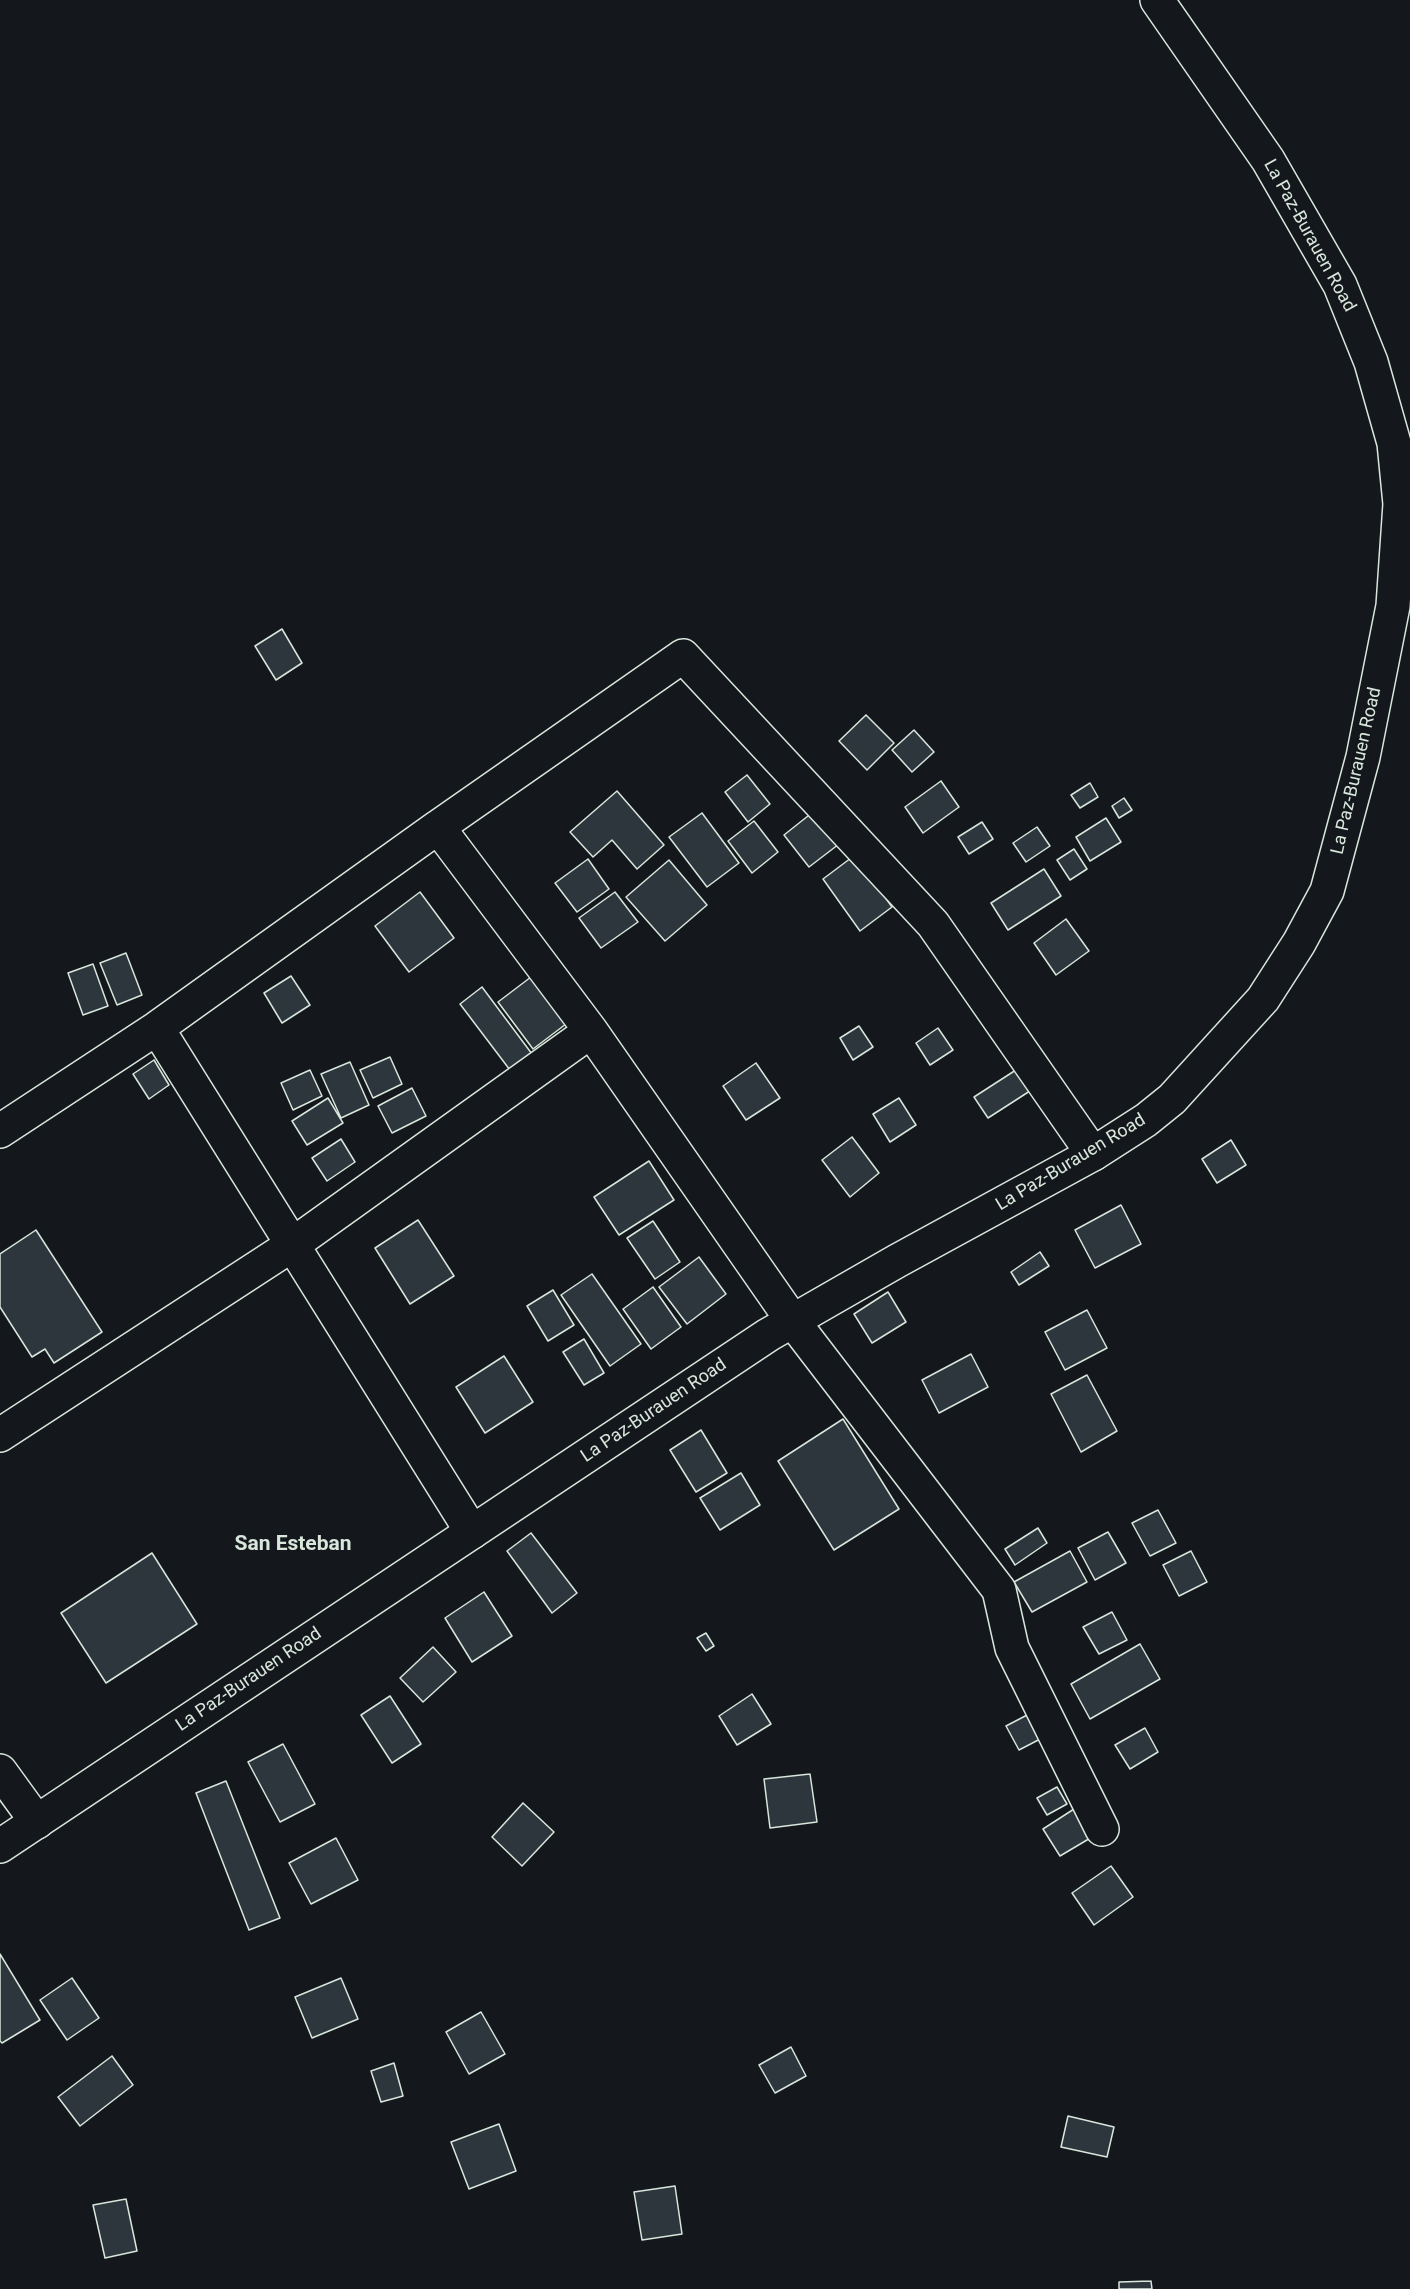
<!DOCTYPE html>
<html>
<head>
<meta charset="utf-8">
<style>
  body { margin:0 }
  canvas { display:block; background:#14181c }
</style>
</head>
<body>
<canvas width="1410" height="2289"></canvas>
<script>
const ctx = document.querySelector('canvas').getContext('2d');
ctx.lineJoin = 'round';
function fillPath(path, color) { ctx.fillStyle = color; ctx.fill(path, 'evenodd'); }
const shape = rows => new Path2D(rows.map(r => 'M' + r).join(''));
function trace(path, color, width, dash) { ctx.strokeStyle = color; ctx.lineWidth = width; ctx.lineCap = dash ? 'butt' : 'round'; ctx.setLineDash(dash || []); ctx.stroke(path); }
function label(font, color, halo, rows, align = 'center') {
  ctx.font = font + ' Roboto,sans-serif'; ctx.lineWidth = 4.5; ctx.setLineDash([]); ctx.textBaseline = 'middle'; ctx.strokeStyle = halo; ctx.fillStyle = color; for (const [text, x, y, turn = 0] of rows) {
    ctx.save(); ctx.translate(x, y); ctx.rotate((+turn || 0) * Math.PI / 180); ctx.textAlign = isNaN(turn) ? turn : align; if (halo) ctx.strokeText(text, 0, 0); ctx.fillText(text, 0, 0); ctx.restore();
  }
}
const building = shape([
  [282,629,302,663,276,680,255,646,282,629],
  [866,715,894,743,867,770,839,741,866,715],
  [914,730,934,752,912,772,892,750,914,730],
  [747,775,770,804,748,822,725,792,747,775],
  [941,781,959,807,923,833,905,807,941,781],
  [1090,783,1098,797,1080,808,1071,795,1090,783],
  [617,791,664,845,637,869,612,840,593,857,570,832,617,791],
  [1124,798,1132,810,1119,818,1112,806,1124,798],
  [818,808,843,841,809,867,784,835,818,808],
  [702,813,739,863,707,887,669,837,702,813],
  [1106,818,1121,842,1090,861,1076,837,1106,818],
  [754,821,778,852,752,873,728,841,754,821],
  [982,822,993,839,969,854,958,837,982,822],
  [1037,827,1050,846,1026,862,1013,843,1037,827],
  [1074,849,1087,869,1070,880,1057,860,1074,849],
  [855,855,892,907,860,931,823,879,855,855],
  [588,859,609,889,577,912,555,883,588,859],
  [669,860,707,905,665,941,626,897,669,860],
  [1044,869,1061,896,1008,930,991,903,1044,869],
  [420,892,454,938,409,972,375,926,420,892],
  [615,892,638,922,601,948,579,918,615,892],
  [1066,919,1089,951,1056,975,1034,943,1066,919],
  [126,953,142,995,117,1005,100,963,126,953],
  [93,964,108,1006,83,1015,68,973,93,964],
  [291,976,310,1005,282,1023,264,993,291,976],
  [531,977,566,1024,533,1049,498,1002,531,977],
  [482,987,535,1058,513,1074,460,1004,482,987],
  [859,1026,873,1047,853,1060,840,1038,859,1026],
  [938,1028,953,1050,930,1065,916,1043,938,1028],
  [390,1057,402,1084,373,1098,360,1070,390,1057],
  [154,1060,169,1085,149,1099,133,1074,154,1060],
  [350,1062,369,1105,341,1118,321,1074,350,1062],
  [756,1063,780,1098,746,1120,723,1086,756,1063],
  [1019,1068,1033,1089,988,1118,974,1097,1019,1068],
  [310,1070,322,1096,293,1110,281,1083,310,1070],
  [412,1088,426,1116,392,1133,378,1106,412,1088],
  [328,1098,343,1123,307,1145,292,1121,328,1098],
  [899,1098,916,1125,890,1142,873,1114,899,1098],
  [852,1137,879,1173,850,1197,822,1160,852,1137],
  [341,1139,355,1162,327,1181,312,1158,341,1139],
  [1231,1140,1246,1165,1217,1183,1202,1159,1231,1140],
  [649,1161,674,1200,619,1235,594,1197,649,1161],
  [1121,1205,1141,1244,1095,1268,1075,1230,1121,1205],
  [418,1220,454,1276,410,1304,375,1248,418,1220],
  [653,1221,680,1262,655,1279,627,1238,653,1221],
  [36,1230,102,1332,54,1363,45,1349,32,1357,0,1307,0,1254,36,1230],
  [1040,1252,1049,1266,1019,1285,1011,1272,1040,1252],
  [699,1257,726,1294,687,1324,659,1287,699,1257],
  [592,1274,641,1344,610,1366,561,1295,592,1274],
  [653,1287,681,1327,651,1349,623,1309,653,1287],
  [553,1290,574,1325,548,1341,527,1306,553,1290],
  [888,1292,906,1322,872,1343,854,1314,888,1292],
  [1087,1310,1107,1348,1065,1370,1045,1332,1087,1310],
  [584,1339,604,1373,584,1385,563,1352,584,1339],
  [971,1354,988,1387,939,1413,922,1380,971,1354],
  [504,1356,533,1402,485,1433,456,1387,504,1356],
  [1087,1375,1117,1431,1081,1452,1051,1394,1087,1375],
  [843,1419,899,1509,834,1550,778,1461,843,1419],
  [701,1430,727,1473,696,1492,670,1450,701,1430],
  [741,1473,760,1505,720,1530,700,1498,741,1473],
  [1158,1510,1176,1543,1150,1556,1132,1523,1158,1510],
  [1038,1528,1047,1543,1015,1565,1005,1549,1038,1528],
  [1108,1532,1126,1563,1095,1580,1078,1548,1108,1532],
  [531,1533,577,1593,552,1613,507,1551,531,1533],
  [1070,1551,1087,1582,1032,1612,1014,1582,1070,1551],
  [1191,1551,1207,1582,1179,1596,1163,1565,1191,1551],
  [152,1553,197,1624,106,1683,61,1613,152,1553],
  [484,1592,512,1636,472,1662,445,1618,484,1592],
  [1112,1612,1127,1640,1099,1654,1083,1627,1112,1612],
  [706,1633,714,1646,706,1651,697,1638,706,1633],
  [1140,1644,1160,1679,1090,1719,1071,1684,1140,1644],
  [433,1647,456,1672,423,1702,400,1678,433,1647],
  [752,1694,771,1724,737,1745,719,1716,752,1694],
  [390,1696,421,1744,392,1763,361,1715,390,1696],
  [1031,1713,1044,1737,1019,1750,1006,1726,1031,1713],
  [1145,1728,1158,1752,1130,1769,1115,1745,1145,1728],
  [283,1744,315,1804,280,1822,248,1762,283,1744],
  [810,1774,817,1822,770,1828,764,1779,810,1774],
  [226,1781,280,1918,249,1930,196,1793,226,1781],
  [1057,1787,1067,1804,1047,1815,1037,1798,1057,1787],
  [523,1803,554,1832,522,1866,492,1837,523,1803],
  [1074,1809,1092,1837,1060,1856,1043,1829,1074,1809],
  [336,1838,358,1880,311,1904,289,1863,336,1838],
  [1111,1866,1133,1897,1094,1925,1072,1893,1111,1866],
  [0,1954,40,2020,2,2043,0,2041,0,1954],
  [72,1978,99,2018,67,2040,40,2000,72,1978],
  [341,1978,358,2019,312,2038,295,1997,341,1978],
  [481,2012,505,2054,469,2074,446,2032,481,2012],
  [791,2047,806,2076,775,2093,759,2065,791,2047],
  [112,2056,133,2085,80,2126,58,2097,112,2056],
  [394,2063,403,2096,381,2102,371,2071,394,2063],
  [1068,2116,1114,2127,1107,2157,1061,2147,1068,2116],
  [499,2124,516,2171,469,2189,451,2142,499,2124],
  [675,2186,682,2234,642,2240,634,2192,675,2186],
  [126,2199,137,2251,105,2258,93,2205,126,2199],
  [1151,2281,1152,2289,1119,2289,1119,2282,1151,2281]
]);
fillPath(building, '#2c363c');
trace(building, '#d8e6dc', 1.5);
const street = shape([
  [438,827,683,656,933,924,1093,1154],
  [157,1028,472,1532],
  [0,1131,157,1028,438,827,591,1031,792,1320,999,1590,1012,1648,1102,1829],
  [0,1435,292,1245,591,1031]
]);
const secondary = shape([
  [0,1771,37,1822]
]);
const primary = shape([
  [0,1846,768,1335,897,1261,1093,1154,1146,1120,1172,1099,1263,999,1299,943,1327,891,1363,757,1393,606,1400,504,1394,443,1371,362,1340,285,1268,160,1157,0]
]);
trace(street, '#d8e6dc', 36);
trace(secondary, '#d8e6dc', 36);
trace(primary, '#d8e6dc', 36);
trace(street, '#14181c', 33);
trace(secondary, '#14181c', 33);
trace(primary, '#14181c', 33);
label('18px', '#d8e6dc', '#14181c', [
  ["La Paz-Burauen Road",1309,236,61],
  ["La Paz-Burauen Road",1357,771,-77],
  ["La Paz-Burauen Road",1071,1163,-31],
  ["La Paz-Burauen Road",654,1411,-34],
  ["La Paz-Burauen Road",249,1680,-34]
]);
label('bold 21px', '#d8e6dc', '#14181c', [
  ["San Esteban",293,1545]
]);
</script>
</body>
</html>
